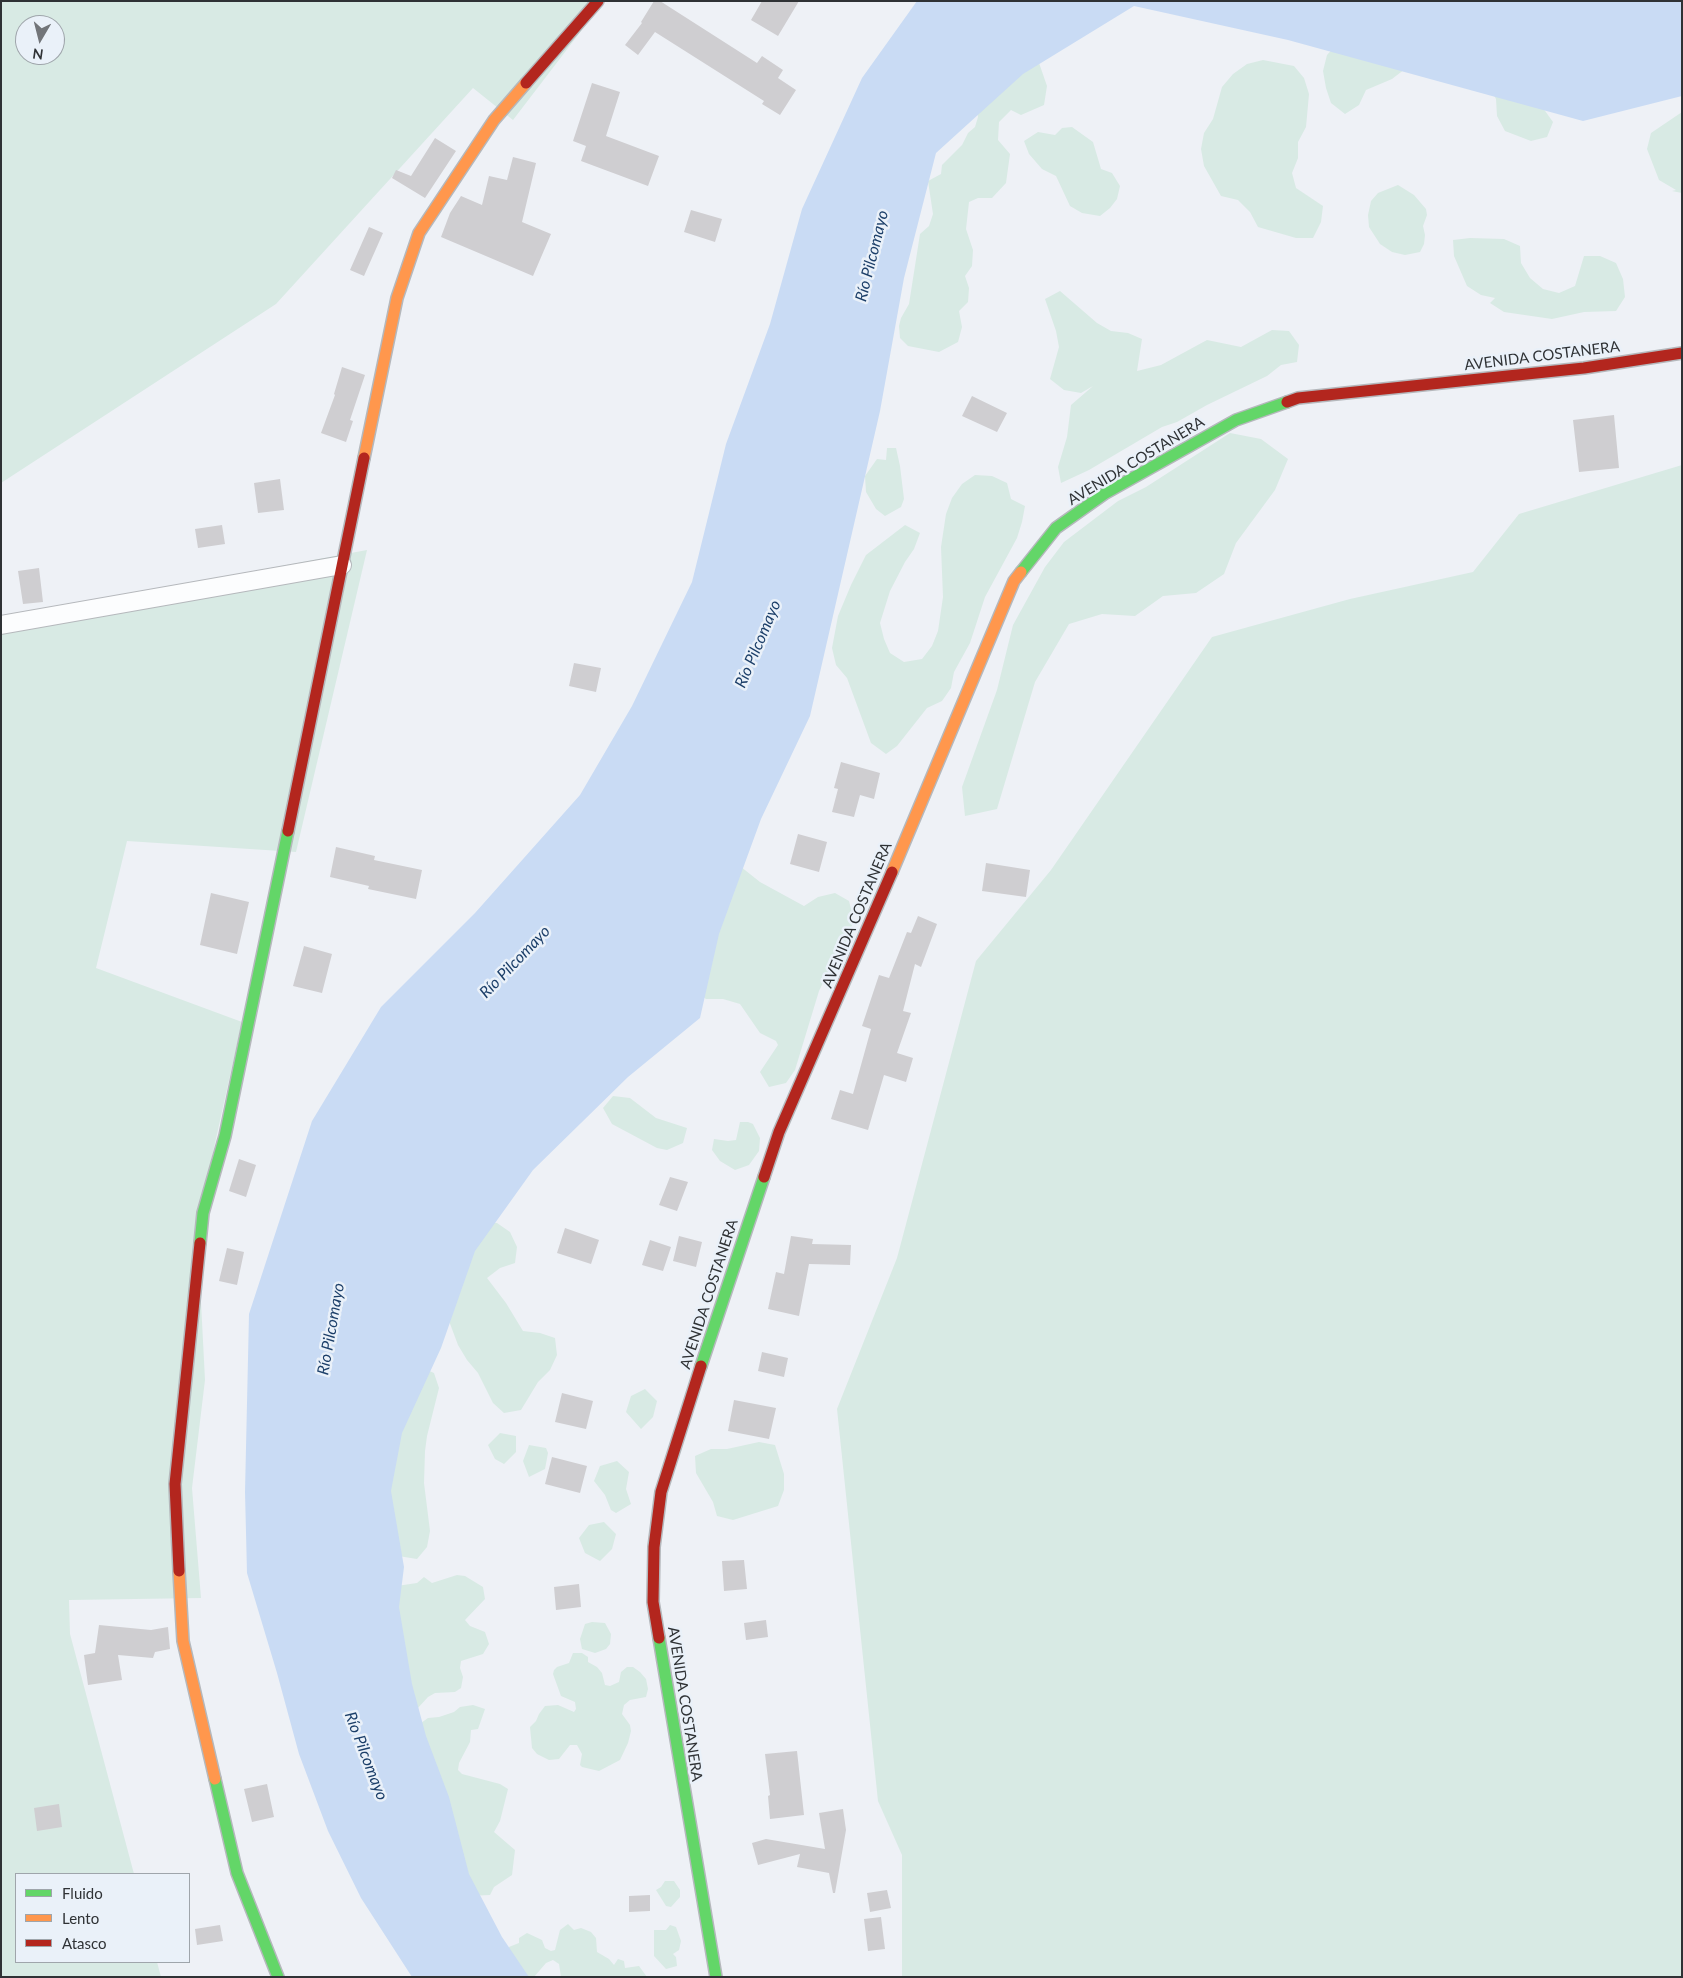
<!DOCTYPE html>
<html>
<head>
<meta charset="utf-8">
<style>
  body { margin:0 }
  #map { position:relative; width:1683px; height:1978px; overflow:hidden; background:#eef1f6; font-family:Lato,sans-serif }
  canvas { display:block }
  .frame { position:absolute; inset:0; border:2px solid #2f3235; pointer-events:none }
  .legend { position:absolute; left:15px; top:1873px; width:175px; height:90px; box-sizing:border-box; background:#eaf1f9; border:1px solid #9fa5ab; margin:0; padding:6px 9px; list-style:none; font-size:15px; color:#2f3235 }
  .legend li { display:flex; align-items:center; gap:10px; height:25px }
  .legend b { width:25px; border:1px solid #9fa5ab }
  .north { position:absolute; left:15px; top:15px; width:50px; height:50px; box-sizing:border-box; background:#eaf1f9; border:1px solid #9fa5ab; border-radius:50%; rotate:188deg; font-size:14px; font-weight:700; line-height:20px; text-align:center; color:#2f3235 }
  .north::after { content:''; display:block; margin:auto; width:18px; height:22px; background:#727579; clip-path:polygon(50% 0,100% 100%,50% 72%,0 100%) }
</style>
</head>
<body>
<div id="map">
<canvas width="1683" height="1978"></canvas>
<div class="frame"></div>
<ul class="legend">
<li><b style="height:6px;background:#63d668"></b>Fluido</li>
<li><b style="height:6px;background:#ff974d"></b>Lento</li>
<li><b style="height:6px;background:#b3261e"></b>Atasco</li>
</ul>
<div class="north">N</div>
</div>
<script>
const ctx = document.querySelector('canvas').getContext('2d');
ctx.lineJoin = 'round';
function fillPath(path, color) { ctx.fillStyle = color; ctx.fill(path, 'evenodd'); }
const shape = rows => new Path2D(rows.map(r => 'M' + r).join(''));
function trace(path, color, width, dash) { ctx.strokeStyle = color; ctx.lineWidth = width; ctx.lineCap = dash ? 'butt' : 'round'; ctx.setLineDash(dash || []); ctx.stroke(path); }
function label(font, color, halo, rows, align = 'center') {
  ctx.font = font + ' Lato,sans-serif'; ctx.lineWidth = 5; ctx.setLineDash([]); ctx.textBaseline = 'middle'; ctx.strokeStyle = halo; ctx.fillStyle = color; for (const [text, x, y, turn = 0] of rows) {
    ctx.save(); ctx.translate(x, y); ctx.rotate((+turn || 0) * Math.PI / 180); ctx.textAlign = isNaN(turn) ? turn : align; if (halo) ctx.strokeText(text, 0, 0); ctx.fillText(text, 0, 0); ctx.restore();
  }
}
fillPath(shape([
  [1,1,604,1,513,120,473,88,276,304,1,483],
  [25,25,55,25,55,55,25,55],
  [1338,43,1405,69,1392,79,1366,90,1359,105,1345,114,1331,103,1326,88,1323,71,1327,55],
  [1038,60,1047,86,1044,105,1021,115,1011,110,999,122,998,140,1010,154,1006,183,992,198,978,198,969,202,966,229,973,250,972,266,965,276,969,288,968,302,959,311,962,327,958,342,939,352,908,346,900,338,899,326,901,318,909,304,920,234,929,226,933,214,928,181,941,174,942,165,962,145,968,133,975,127,978,117,974,89],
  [1263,60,1294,66,1304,78,1309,94,1306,127,1298,142,1298,158,1292,173,1296,188,1323,206,1321,222,1313,238,1296,238,1258,227,1250,212,1238,200,1221,196,1204,166,1201,149,1204,133,1213,119,1222,87,1233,74,1247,64],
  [1479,70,1543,108,1553,122,1547,137,1531,141,1505,131,1497,116,1496,99],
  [1682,112,1682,193,1672,191,1676,190,1659,180,1647,149,1651,133],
  [1072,127,1093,142,1101,169,1112,173,1120,186,1117,199,1110,208,1100,216,1082,213,1070,206,1056,176,1042,169,1029,154,1024,141,1038,132,1055,135,1062,128],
  [1398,185,1414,195,1426,209,1427,215,1423,226,1425,235,1424,244,1420,252,1405,255,1392,252,1380,244,1369,227,1368,215,1371,201,1378,193],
  [1470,238,1504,239,1520,246,1521,263,1530,278,1543,289,1559,293,1575,286,1584,256,1600,256,1616,263,1623,279,1625,297,1616,311,1584,312,1552,319,1504,312,1490,303,1495,298,1481,295,1467,286,1454,256,1453,240],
  [1060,291,1097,323,1111,331,1128,333,1142,339,1137,371,1161,365,1207,340,1241,347,1272,330,1289,331,1299,345,1297,362,1281,365,1267,376,1207,405,1177,422,1162,427,1089,470,1061,483,1058,467,1067,437,1071,405,1093,386,1081,393,1064,390,1050,379,1059,347,1056,331,1045,299],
  [1230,433,1261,439,1288,459,1275,490,1236,543,1224,574,1196,593,1163,596,1135,616,1102,614,1069,624,1035,682,997,809,965,816,962,787,997,690,1013,625,1045,567,1064,542,1118,501,1146,487],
  [887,448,896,448,900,466,904,499,901,507,885,516,876,509,866,492,865,476,877,459,886,460],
  [1682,465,1682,1977,902,1977,902,1855,878,1801,837,1409,897,1258,976,961,1051,870,1212,637,1350,599,1473,572,1519,514],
  [975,475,992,476,1007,483,1011,499,1025,506,1022,522,1017,538,985,597,970,643,954,672,951,688,942,701,927,708,897,746,886,754,871,743,847,678,836,665,832,648,838,616,851,585,866,555,905,525,920,533,914,549,905,562,890,591,880,623,884,639,890,653,904,662,922,659,932,646,938,631,943,597,941,547,946,514,952,498,962,484],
  [367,550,296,852,127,841,96,968,242,1022,197,1224,205,1380,192,1488,201,1598,69,1600,70,1634,134,1874,16,1874,16,1962,157,1962,161,1977,1,1977,1,618],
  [721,851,760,882,804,906,818,897,835,893,849,901,853,917,851,934,833,962,819,991,795,1070,786,1083,769,1087,760,1072,778,1045,776,1041,760,1033,740,1004,723,999,706,999,693,989],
  [613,1096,630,1098,656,1118,687,1128,683,1143,667,1150,657,1148,612,1124,603,1108],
  [740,1122,748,1122,753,1124,760,1138,759,1151,749,1165,735,1170,720,1161,712,1150,714,1139,728,1141,736,1140],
  [481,1222,497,1223,510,1232,517,1247,515,1263,500,1268,487,1278,506,1303,523,1331,540,1333,555,1338,557,1355,550,1370,538,1382,521,1410,504,1413,493,1403,478,1373,467,1360,458,1345,446,1313],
  [418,1366,434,1373,439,1388,427,1436,425,1451,424,1483,430,1531,427,1547,417,1559,392,1555,386,1457],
  [645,1389,657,1401,653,1417,641,1429,626,1412,631,1396],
  [500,1433,516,1436,516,1452,504,1464,495,1459,488,1445],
  [759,1442,775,1445,784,1474,784,1490,778,1506,733,1520,717,1516,713,1502,696,1473,695,1456,711,1449,727,1449],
  [529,1445,546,1448,548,1453,545,1469,529,1477,523,1461],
  [617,1461,629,1472,626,1489,631,1504,616,1513,611,1510,605,1495,594,1481,600,1466],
  [604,1522,616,1534,612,1549,600,1561,585,1553,579,1538,589,1525],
  [457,1575,465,1576,483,1587,485,1599,465,1620,470,1626,485,1632,489,1644,483,1654,461,1661,460,1668,463,1677,461,1688,455,1692,435,1693,428,1697,417,1709,390,1587,417,1583,424,1577,432,1583],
  [592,1622,605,1623,611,1634,610,1644,606,1649,595,1653,582,1649,580,1639,585,1624],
  [573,1653,582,1653,588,1657,588,1662,597,1667,602,1673,605,1685,610,1686,619,1682,621,1672,627,1667,633,1667,640,1672,646,1679,648,1689,646,1697,630,1700,624,1705,622,1714,630,1725,631,1731,628,1743,620,1760,599,1771,582,1767,580,1765,582,1754,577,1745,570,1745,559,1759,549,1760,537,1754,532,1748,530,1727,536,1721,539,1714,545,1706,558,1705,574,1712,576,1709,575,1702,561,1696,553,1674,554,1670,557,1667,569,1663],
  [473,1705,485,1709,478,1729,471,1730,470,1742,459,1763,458,1770,462,1774,500,1784,508,1789,500,1821,494,1832,515,1850,512,1875,494,1887,490,1895,467,1896,411,1730,428,1718,439,1717,454,1712,460,1707],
  [665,1881,674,1881,680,1890,680,1897,671,1907,666,1906,656,1890,661,1887],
  [568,1924,574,1930,581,1928,591,1932,596,1938,597,1952,609,1959,614,1965,618,1959,624,1961,625,1968,639,1966,647,1977,561,1977,559,1964,553,1960,546,1963,534,1977,503,1977,500,1962,509,1947,519,1943,519,1938,527,1933,542,1940,545,1948,551,1951,555,1950,560,1930],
  [670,1925,676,1927,681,1941,679,1950,673,1954,676,1957,677,1966,666,1969,654,1956,654,1930,666,1930]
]), '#d8eae4');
fillPath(shape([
  [917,1,1682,1,1682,96,1583,121,1288,40,1134,6,1023,74,936,153,904,278,880,411,810,716,761,819,719,934,700,1018,628,1077,533,1170,475,1251,441,1348,402,1433,391,1491,404,1567,399,1607,412,1684,426,1736,449,1797,469,1874,502,1937,529,1977,412,1977,361,1898,328,1831,299,1754,277,1673,247,1573,245,1492,249,1314,312,1121,381,1007,475,913,580,795,632,706,692,582,726,444,770,324,802,209,862,78]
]), '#c9dbf4');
fillPath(shape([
  [654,1,660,1,757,63,762,56,783,70,778,78,796,90,780,115,762,104,764,101,655,32,638,55,625,45,642,23,641,22],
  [762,1,799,1,778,36,751,20],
  [592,83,620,92,606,136,659,156,648,186,581,161,586,146,573,141],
  [435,138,456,151,425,198,392,178,396,170,411,176],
  [513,157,536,163,522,222,551,234,533,276,441,237,450,213,461,196,482,205,489,176,507,180],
  [691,210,722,219,715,242,684,232],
  [369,227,383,233,364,276,350,270],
  [342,367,365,375,350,420,353,421,346,442,321,433,335,395,334,394],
  [972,396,1007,413,997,432,962,416],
  [1614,415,1619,468,1579,472,1573,420],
  [280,479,284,510,258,513,254,483],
  [222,525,225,544,198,548,195,529],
  [39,568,43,602,23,604,18,571],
  [574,663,601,668,596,692,569,686],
  [841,762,880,773,874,799,860,795,854,817,832,812,838,789,834,788],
  [798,834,827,842,819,872,790,864],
  [336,847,375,856,374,860,422,870,416,899,368,889,369,886,330,877],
  [986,863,1030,870,1026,897,982,891],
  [211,893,249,902,237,954,200,945],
  [918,916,937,924,921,967,915,964,903,1011,911,1013,897,1053,913,1058,906,1082,884,1075,868,1130,831,1119,840,1090,853,1094,871,1029,862,1026,879,975,889,978,907,932,911,933],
  [304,946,332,954,322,993,293,986],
  [239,1159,256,1165,246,1197,229,1191],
  [670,1177,688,1182,677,1211,659,1205],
  [565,1228,599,1240,591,1264,557,1253],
  [679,1236,702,1242,696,1267,673,1261],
  [791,1236,813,1239,812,1244,851,1245,850,1265,809,1264,799,1316,768,1309,776,1272,784,1274],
  [650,1240,671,1247,663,1271,642,1265],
  [227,1248,244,1252,237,1285,219,1281],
  [762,1352,788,1358,784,1377,758,1371],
  [562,1393,593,1401,586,1429,555,1422],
  [734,1400,776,1408,769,1439,728,1431],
  [552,1457,587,1466,580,1493,545,1484],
  [744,1560,747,1589,724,1591,722,1561],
  [579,1584,581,1607,556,1610,554,1587],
  [766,1620,768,1637,746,1640,744,1623],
  [99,1625,151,1630,168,1627,170,1649,155,1652,153,1658,118,1655,122,1680,88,1685,84,1655,95,1653],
  [797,1751,804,1815,770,1819,768,1796,770,1795,765,1754],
  [267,1784,274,1817,252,1822,244,1789],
  [59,1804,62,1827,37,1831,34,1808],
  [843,1809,846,1830,835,1893,833,1893,829,1873,797,1867,800,1854,758,1865,752,1843,766,1839,825,1849,819,1813],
  [887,1890,891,1908,870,1912,867,1893],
  [650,1895,650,1911,629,1912,629,1896],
  [881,1917,885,1949,868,1951,864,1919],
  [220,1925,223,1941,197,1945,195,1929]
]), '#cfced1');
const street = shape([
  [1,625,342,565]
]);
const fast = shape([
  [1021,572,1056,528,1104,494,1236,420,1287,402],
  [200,1243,203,1213,225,1136,288,831],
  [701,1366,764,1177],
  [659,1638,716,1977],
  [215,1779,237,1873,278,1977]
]);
const slow = shape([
  [364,458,397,298,419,233,494,120,526,83],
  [892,872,1014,581,1021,572],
  [179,1571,183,1641,215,1779]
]);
const jam = shape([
  [526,83,598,1],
  [1287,402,1298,398,1584,368,1682,353],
  [288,831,364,458],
  [764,1177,779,1132,892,872],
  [179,1571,175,1484,200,1243],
  [659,1638,653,1602,654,1547,661,1492,701,1366]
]);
trace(street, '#b5b8bc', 20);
trace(fast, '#b5b8bc', 14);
trace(slow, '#b5b8bc', 14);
trace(jam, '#b5b8bc', 14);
trace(street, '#fcfdfe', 18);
trace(fast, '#63d668', 11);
trace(slow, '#ff974d', 11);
trace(jam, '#b3261e', 11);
label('15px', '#2f3235', '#eaf1f9', [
  ["AVENIDA COSTANERA",1542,356,-7],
  ["AVENIDA COSTANERA",1136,461,-31],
  ["AVENIDA COSTANERA",857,915,-67],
  ["AVENIDA COSTANERA",709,1294,-72],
  ["AVENIDA COSTANERA",685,1704,81]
]);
label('italic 16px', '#1c3f69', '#eaf1f9', [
  ["Río Pilcomayo",872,256,-76],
  ["Río Pilcomayo",758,644,-67],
  ["Río Pilcomayo",515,962,-46],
  ["Río Pilcomayo",331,1329,-80],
  ["Río Pilcomayo",366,1756,69]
]);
</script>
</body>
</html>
